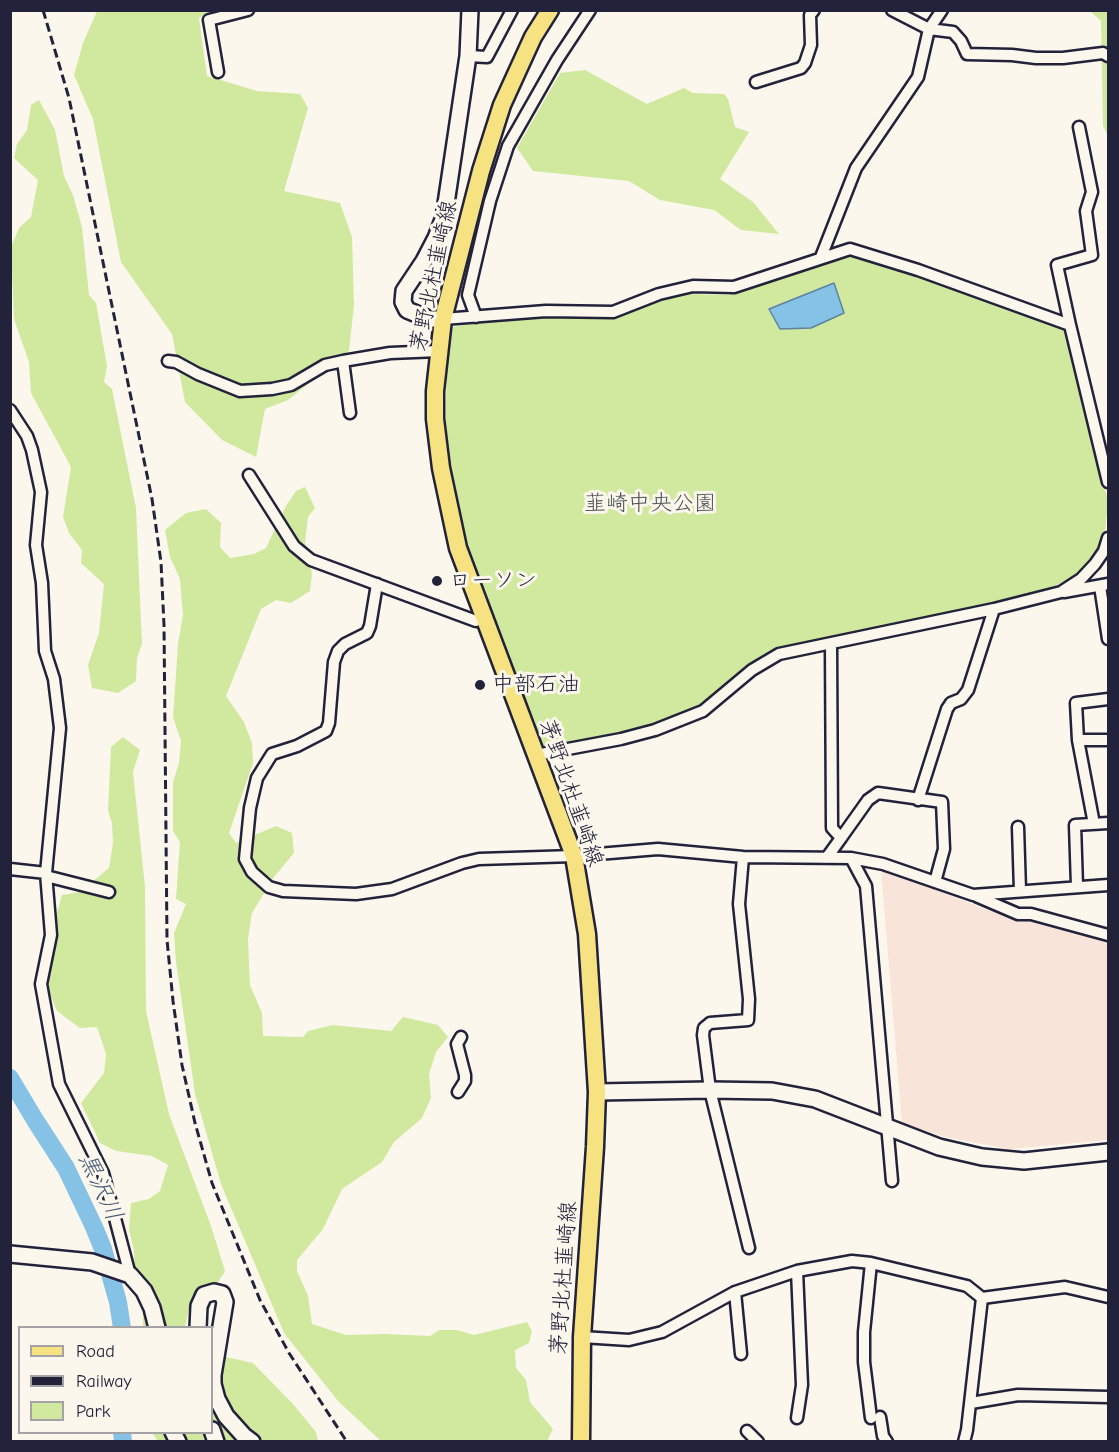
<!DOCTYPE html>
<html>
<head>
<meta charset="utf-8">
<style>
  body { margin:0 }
  #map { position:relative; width:1119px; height:1452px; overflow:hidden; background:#fbf7ec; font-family:"Comic Neue",sans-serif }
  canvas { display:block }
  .frame { position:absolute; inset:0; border:12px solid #22223b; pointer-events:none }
  .legend { position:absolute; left:18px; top:1326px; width:195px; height:108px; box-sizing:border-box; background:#fbf7ec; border:2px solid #a4a2a5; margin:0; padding:8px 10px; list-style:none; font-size:18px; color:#22223b }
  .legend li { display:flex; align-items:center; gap:12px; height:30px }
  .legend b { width:30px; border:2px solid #a4a2a5 }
</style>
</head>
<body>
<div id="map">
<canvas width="1119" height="1452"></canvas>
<div class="frame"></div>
<ul class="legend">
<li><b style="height:8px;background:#f6e281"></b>Road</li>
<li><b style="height:8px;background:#22223b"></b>Railway</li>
<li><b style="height:16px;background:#d0e99f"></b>Park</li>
</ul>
</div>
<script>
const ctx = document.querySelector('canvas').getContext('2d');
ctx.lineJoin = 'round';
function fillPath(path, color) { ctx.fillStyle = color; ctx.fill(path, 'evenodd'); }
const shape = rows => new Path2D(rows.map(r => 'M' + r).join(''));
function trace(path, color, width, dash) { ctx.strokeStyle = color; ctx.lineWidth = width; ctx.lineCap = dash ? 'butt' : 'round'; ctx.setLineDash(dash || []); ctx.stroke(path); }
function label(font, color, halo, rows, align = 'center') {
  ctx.font = font + ' "Comic Neue","Klee One",sans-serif'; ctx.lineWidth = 6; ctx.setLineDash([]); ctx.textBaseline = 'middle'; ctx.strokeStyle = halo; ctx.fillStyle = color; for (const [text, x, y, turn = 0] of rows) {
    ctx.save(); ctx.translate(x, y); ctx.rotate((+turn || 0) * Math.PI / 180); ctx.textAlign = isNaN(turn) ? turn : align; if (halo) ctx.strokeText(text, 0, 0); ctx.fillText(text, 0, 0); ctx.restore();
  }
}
fillPath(shape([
  [881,869,1014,920,1028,921,1108,943,1108,1140,1009,1149,945,1137,902,1123]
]), '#f8e4d8');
fillPath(shape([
  [97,11,209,11,199,18,207,76,257,91,300,94,308,108,284,191,340,203,352,237,354,305,349,351,288,400,265,409,256,457,222,440,185,402,172,334,121,262,93,119,74,75,83,43],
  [1090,11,1108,11,1108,136,1103,126,1101,21],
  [585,70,647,104,684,88,693,93,724,94,728,99,735,127,749,132,720,179,753,202,779,234,741,230,714,210,660,200,629,181,533,171,517,148,560,73],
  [39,100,55,130,64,176,73,195,82,227,89,295,96,303,107,366,104,382,112,389,136,508,142,644,137,658,136,681,118,693,92,688,88,665,99,633,104,584,81,563,82,550,69,533,63,517,71,467,31,393,29,362,14,319,11,247,19,228,31,217,38,180,14,158,17,144,27,130,31,105],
  [849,254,1064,328,1108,501,1105,533,1098,550,1086,565,1072,578,1045,590,953,613,789,647,767,653,701,705,664,721,618,735,539,750,462,553,445,468,447,356,452,327,500,319,619,316,654,300,691,294,729,295,820,262],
  [305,487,315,508,308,517,305,542,312,574,310,591,291,603,276,600,261,609,226,696,244,722,252,743,253,763,229,833,236,843,276,826,292,833,294,853,274,877,252,913,248,939,250,985,262,1013,263,1036,303,1037,308,1031,333,1025,391,1031,403,1017,438,1025,448,1037,436,1052,429,1074,431,1098,422,1118,394,1142,382,1162,342,1189,323,1229,297,1260,297,1271,308,1296,312,1324,346,1335,384,1334,430,1336,439,1330,457,1330,474,1335,527,1322,532,1331,529,1343,515,1350,516,1368,526,1380,530,1402,553,1429,547,1441,381,1441,338,1401,284,1333,221,1184,195,1094,176,962,174,933,186,904,176,899,180,842,173,831,173,782,179,763,181,741,173,717,178,644,183,615,180,579,170,557,165,530,186,513,206,509,221,523,220,547,230,558,254,554,266,548,286,506,296,491],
  [123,737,140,750,133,772,145,887,146,1011,169,1114,211,1226,225,1271,215,1287,190,1303,185,1327,143,1327,143,1299,135,1291,134,1251,129,1229,131,1203,149,1199,160,1191,168,1165,152,1156,116,1151,100,1143,81,1103,104,1073,106,1054,97,1027,80,1028,57,1011,48,989,56,916,62,895,80,892,109,868,113,843,112,823,108,811,111,747],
  [212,1354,253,1363,293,1404,316,1432,318,1441,158,1441,152,1433,212,1432]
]), '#d0e99f');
const water = shape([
  [834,283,844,313,811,328,780,329,769,309,834,283]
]);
fillPath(water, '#86c2e5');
trace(water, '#5e82a1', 1.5);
trace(shape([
  [10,1078,35,1120,66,1168,94,1227,103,1249,118,1302,122,1328],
  [122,1432,123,1442]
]), '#86c2e5', 18);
const street = shape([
  [892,10,929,29,953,32,961,41,967,54,1012,55,1036,58,1063,58,1103,53,1108,56],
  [468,56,487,57,512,10],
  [218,72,209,20,248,10],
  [756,82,801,68,805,63,811,45,810,15,814,10],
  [821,257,856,168,918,77,929,29,942,10],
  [476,317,468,295,490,201,508,146,557,60,590,10],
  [443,319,546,311,613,312,659,294,693,286,734,287,850,249,918,270,1070,325,1108,482],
  [1070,325,1057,265,1092,255,1086,211,1092,192,1079,127],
  [168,361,176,362,198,374,240,391,272,389,291,385,325,365,343,361,390,353,439,351],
  [343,361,350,413],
  [10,410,27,436,32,450,41,492,36,545,42,583,45,651,54,679,60,728,46,873,51,935,41,984,59,1084,103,1173,130,1275],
  [249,475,294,546,311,560,476,621,483,618],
  [377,584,370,626,367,633,345,644,338,651,334,662,329,723,326,731,297,746,272,754,257,778,250,808,245,859,252,872,269,887,283,891,356,894,392,889,462,863,479,859,574,856,658,849,743,857,851,858,883,864,973,895,1108,885],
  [1100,586,1108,639],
  [1064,592,1108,584],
  [1078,740,1108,740],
  [536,755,621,739,655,730,703,711,752,670,779,654,994,609,1061,592,1081,579,1095,564,1104,551,1108,538],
  [918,800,947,709,951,703,961,699,968,690,994,609],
  [1094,824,1078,740,1076,703,1108,699],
  [1018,827,1020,891],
  [841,838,868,800,878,793,942,802,944,849,935,882],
  [828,856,841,838,832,828,831,644],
  [743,857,739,904,749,999,748,1020,710,1023,704,1028,703,1035,710,1090,749,1248],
  [851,858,866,886,892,1181],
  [10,869,46,873],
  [46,876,109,892],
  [1077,886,1075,825,1108,823],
  [976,896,1018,914,1031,914,1108,935],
  [458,1092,465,1081,465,1075,457,1044,461,1037],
  [797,1271,802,1385,797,1418],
  [735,1292,741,1354],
  [582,1337,629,1340,662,1332,735,1292,797,1271,852,1261,871,1263,967,1286,982,1298,1065,1287,1108,1297],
  [971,1403,1018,1395,1108,1397],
  [880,1417,883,1436,887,1442],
  [871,1418,864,1362,864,1332,871,1263],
  [747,1431,758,1442],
  [964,1442,967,1430,982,1298]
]);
const secondary = shape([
  [443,319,429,319,407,310,403,302,404,291,424,261,436,238,444,217,468,56,470,10],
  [597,1092,710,1090,772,1091,815,1099,939,1147,982,1157,1024,1161,1108,1152],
  [10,1254,92,1262,130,1275,144,1291,152,1308,157,1328],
  [198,1328,199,1306,204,1295,214,1292,222,1294,225,1302,213,1375,213,1384,217,1399,226,1416,244,1436,252,1442],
  [212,1430,216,1442],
  [173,1432,178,1442]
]);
const primary = shape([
  [550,10,533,37,502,105,481,171,443,319,435,391,435,419,441,468,458,548,574,856,587,934,597,1092,595,1147,582,1337,581,1442]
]);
trace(street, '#22223b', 15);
trace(secondary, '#22223b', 20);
trace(primary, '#22223b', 21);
trace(street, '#fbf7ec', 10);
trace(secondary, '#fbf7ec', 15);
trace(primary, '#f6e281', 16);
trace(shape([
  [43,10,69,98,152,499,161,562,164,625,167,940,173,1001,182,1065,195,1123,212,1183,260,1300,289,1353,347,1442]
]), '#22223b', 3, [9, 4.5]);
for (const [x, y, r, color] of [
  [437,581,6,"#22223b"],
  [480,685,6,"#22223b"]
]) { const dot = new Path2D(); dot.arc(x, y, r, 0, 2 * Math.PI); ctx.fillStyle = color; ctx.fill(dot); trace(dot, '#fbf7ec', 2); }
label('22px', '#22223b', '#fbf7ec', [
  ["茅野北杜韮崎線",434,276,-78],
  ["茅野北杜韮崎線",571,793,71],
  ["茅野北杜韮崎線",564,1278,-86]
]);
label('22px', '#4e5454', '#fbf7ec', [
  ["韮崎中央公園",650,504]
]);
label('22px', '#22223b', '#fbf7ec', [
  ["ローソン",449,581],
  ["中部石油",492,685]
], 'left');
label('italic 24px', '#455a76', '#fbf7ec', [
  ["黒沢川",100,1187,65]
]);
</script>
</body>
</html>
